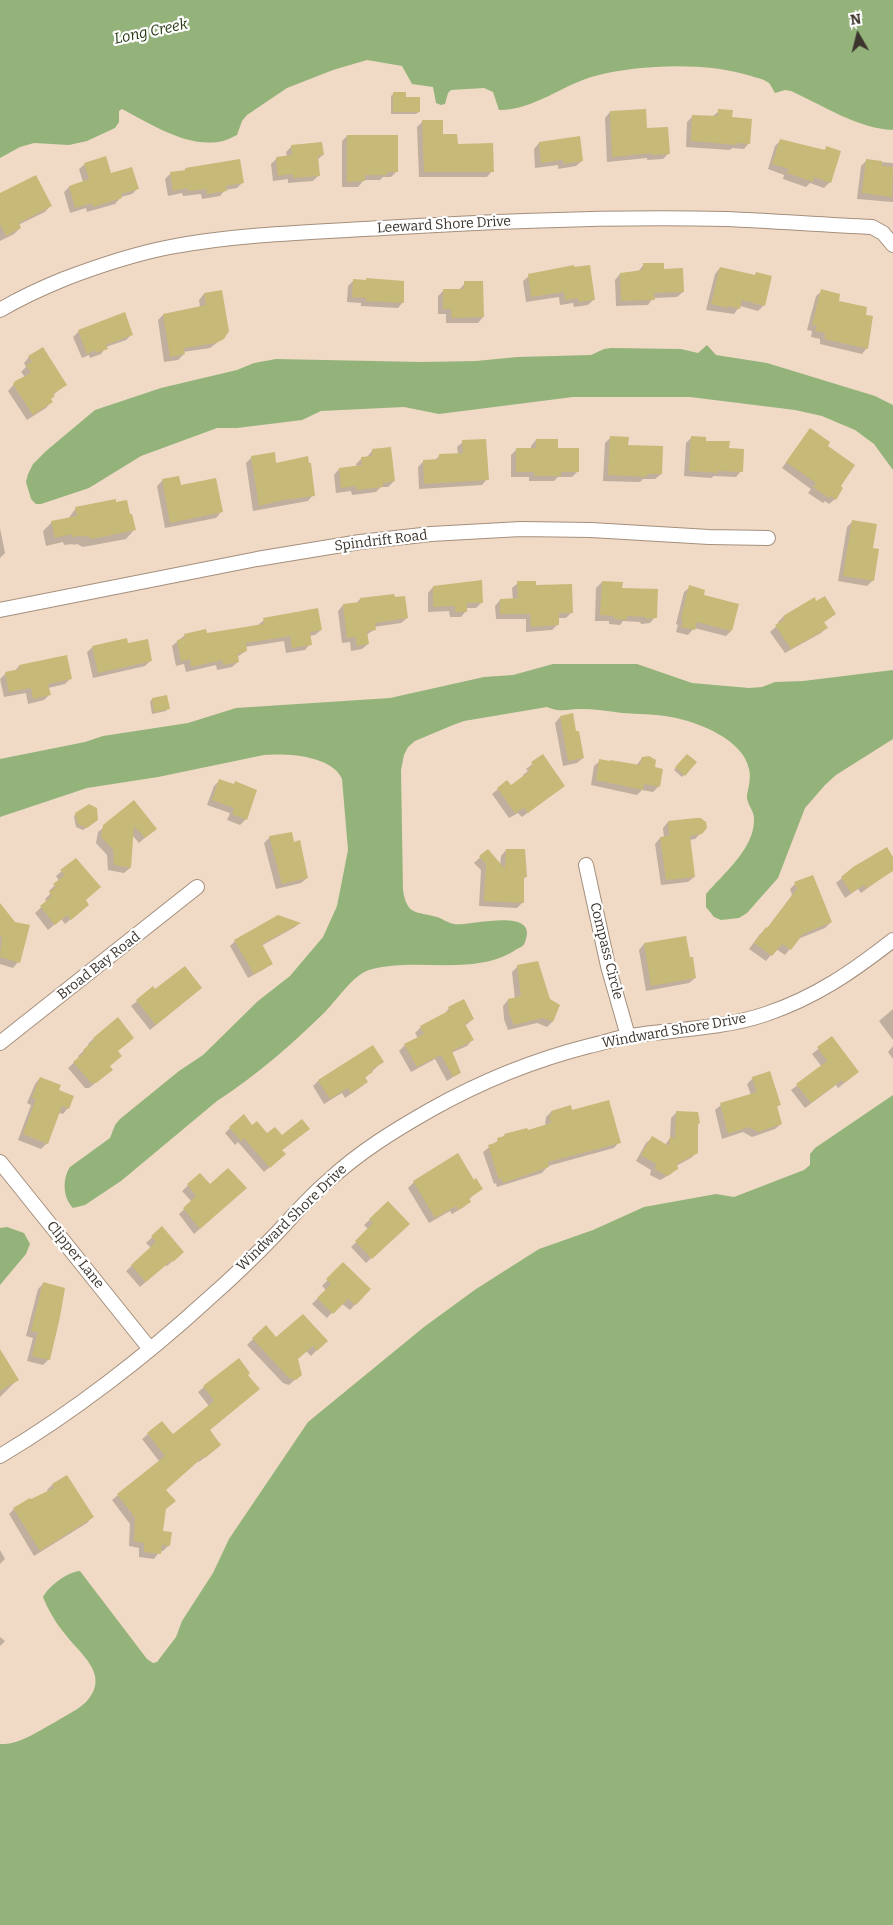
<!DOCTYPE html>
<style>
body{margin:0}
#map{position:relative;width:893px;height:1925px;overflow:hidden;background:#f0dac6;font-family:Bitter,serif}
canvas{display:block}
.north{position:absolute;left:833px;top:10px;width:50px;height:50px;-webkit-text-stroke:4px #fff;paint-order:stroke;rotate:352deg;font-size:14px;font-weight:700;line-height:20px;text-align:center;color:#3c342c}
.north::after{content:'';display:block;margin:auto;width:18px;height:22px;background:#3c342c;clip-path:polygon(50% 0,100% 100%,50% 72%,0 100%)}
</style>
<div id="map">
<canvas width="893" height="1925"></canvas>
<div class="north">N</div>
</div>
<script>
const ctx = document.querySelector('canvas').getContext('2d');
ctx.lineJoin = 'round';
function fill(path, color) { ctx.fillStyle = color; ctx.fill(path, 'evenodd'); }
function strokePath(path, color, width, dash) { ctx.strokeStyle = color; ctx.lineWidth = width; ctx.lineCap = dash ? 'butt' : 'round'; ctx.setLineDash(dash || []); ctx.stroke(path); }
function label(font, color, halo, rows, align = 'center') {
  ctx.font = font + ' Bitter,serif'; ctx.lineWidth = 4.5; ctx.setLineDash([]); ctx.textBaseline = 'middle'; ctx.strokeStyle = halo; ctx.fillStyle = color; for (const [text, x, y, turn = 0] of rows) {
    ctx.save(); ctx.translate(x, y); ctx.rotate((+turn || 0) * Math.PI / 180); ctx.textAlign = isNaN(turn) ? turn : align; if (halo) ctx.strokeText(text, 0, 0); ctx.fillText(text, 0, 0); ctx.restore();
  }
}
const water = new Path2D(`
 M0 0H893V130C859 129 822 105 791 91L785 90 775 93C773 90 771 85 769 83 764 79 757 78 751 76 708 62 640 64 595 76 562 85 534 110 499 110L493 92 484 88 451 90 448 93 445 104 441 105 436 103 433 87 412 84 402 66 367 60 333 70 287 88 247 115 242 121 237 135C232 137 227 140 223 141 188 149 151 124 122 109L119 111V122L115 128 87 141 69 145 34 143 20 147 0 158Z
 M707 345 716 355 767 363 875 396 893 405V470L874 444 855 430 822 416 795 410 690 397H573L439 414 404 407 321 411 302 420 237 428H217L141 456 89 488 41 504H36L31 499 26 482 28 474 33 464 46 451 95 410 161 388 237 370 254 363 276 359 422 362 476 361 517 357 591 355 604 349 611 348 681 349 698 353Z
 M553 664H637L692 683 749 688 762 687 775 682 803 681 893 670V739L836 775 825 785 805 808 778 878 747 913 739 918 721 920 714 917 706 907V894C724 873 754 849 754 820 755 811 746 804 747 795 749 786 751 777 749 769 743 739 698 722 671 717 655 714 638 714 622 713 608 711 594 709 580 709 565 709 562 713 547 707L464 721 453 725 415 741 408 747 404 755 401 770 403 890C407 916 416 911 437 917 443 919 448 923 454 924 467 927 540 905 525 942 524 946 521 947 517 949 474 978 417 956 369 970 353 975 337 1000 325 1012 292 1044 256 1076 217 1101L121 1181 85 1205 73 1208C63 1198 62 1179 70 1167L110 1138 115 1125 120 1119 179 1071 203 1055 258 1001 290 976 323 937 337 906 348 850 342 779C332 755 286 753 264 755L158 777 87 788 0 817V759L85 742 103 736 188 723 236 708 390 698 484 677 513 675Z
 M893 1095V1925H0V1744C20 1745 40 1730 57 1721 66 1715 78 1710 86 1702 112 1675 79 1653 65 1634 56 1623 48 1610 43 1597 49 1586 67 1572 80 1571L147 1659 153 1663 157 1662 176 1637 182 1621 213 1573 229 1539 308 1422 424 1327 476 1289 539 1249 593 1230 644 1207 716 1194 734 1197 804 1170 810 1165V1154L815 1148Z
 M7 1227 24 1233 30 1244 26 1254 0 1285V1228Z`);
const shadow = new Path2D(`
 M394 93 405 99 419 112 416 114H391V96Z
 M719 111 731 118 749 143 744 149 732 148 730 150 686 147 687 122 693 116H713Z
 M610 112 646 129 668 154 663 159 647 160V158L607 162 605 118Z
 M423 121 442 135 492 171 487 177H419L417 127Z
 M347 136 397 171 391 177H383L380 180H364L358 187H342V141Z
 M781 140 823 151 827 148 830 182 824 188 810 183 806 187 783 179 784 175 768 169 775 146Z
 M539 143 582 161 576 166 558 169V165L535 168 534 149Z
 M292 146 323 155 317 160 318 176 313 181 288 183V179L273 181 271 164 277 158 287 157 286 152Z
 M866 161 893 163V202L857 199 861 166Z
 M85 164 110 174 137 189 132 194 121 197 115 204 87 212 86 208 70 213 64 192 69 187 83 182 79 169Z
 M186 169 242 183 237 188 225 190 220 196 202 199 201 194 183 196 182 193 168 196 165 179 171 173 184 171Z
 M0 195 50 206 45 212 18 225 20 228 14 234 0 241Z
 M644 264 663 271 683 292 677 297 653 298 648 305 616 306 615 280 620 274 638 272Z
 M720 268 754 276 756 273 764 305 758 311 740 306 734 314 706 310 715 274Z
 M529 276 594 299 588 305 574 307 573 303 560 305 559 297 526 302 523 281Z
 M354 280 403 302 398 308 361 306V303L347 302 348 286Z
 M465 283 483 317 478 323H446V314H438V296L444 290H459Z
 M822 291 837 302 867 348 862 354 820 344V339L811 337 812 331 807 330 816 296Z
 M221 292 223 338 210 348 183 352 184 354 178 360 164 362 158 320 163 315 200 307 199 300 204 294Z
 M79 331 132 334 126 340 106 347 101 354 90 358 89 355 82 358 73 337Z
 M29 357 66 384 53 395 50 400 51 402 46 408 27 420 8 391 16 382 25 377 21 372 26 367 24 363Z
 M810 430 826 447 839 487 835 499 829 504 825 501 823 503 808 493 811 489 782 468Z
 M611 437 627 446 661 474 655 479H643L640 482 603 481 605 443Z
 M692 437 728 449 741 471 736 477 714 476 711 478 684 476 686 443Z
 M536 440 557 449 578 471 572 477H558L554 481H529V477H511V455L517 449H531V446Z
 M463 442 487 479 482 485 419 489 418 467 423 462 434 461 439 456 458 454 457 447Z
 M372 451 394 481 388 487H381L376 492 352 495 351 491 336 493 334 475 339 469 357 467 356 464 362 458 367 457Z
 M251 458 275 464 313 495 308 501 253 511 246 463Z
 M178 478 180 487 221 512 216 518 165 528 157 486 162 481Z
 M76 508 134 530 126 539 83 547 77 544 73 545V544L64 545 63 542 46 546 43 531 52 522 68 519Z
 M853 521 872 549 873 580 867 586 838 581 847 527Z
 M0 528 5 553 0 558Z
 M602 582 621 589 655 617 650 623 641 624 640 622 623 621 620 625 609 624V621H595L596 588Z
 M518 583 535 587 571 613 566 618H558V624L552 630 526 632V619H496L495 606 500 600H513L512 588Z
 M433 587 482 602 476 608H466V611L461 617H450L449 611 428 612V593Z
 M690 587 703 595 731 631 726 636 694 628 688 635 676 632 678 625 676 624 684 592Z
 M360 599 407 618 401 623 374 627V630L366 635 368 644 362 649 351 651 350 642 342 643 338 611 343 605 356 604Z
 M814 599 816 602 835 614 823 623 826 628 821 633 785 653 770 632 779 624 778 622 783 617Z
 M264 620 321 630 315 635 309 636 310 644 305 650 286 653 284 641 245 647 246 651 237 657 238 662 232 667 217 670 216 665 186 672 184 664 176 666 172 646 185 635H206L258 625Z
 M127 645 151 660 145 666 93 678 87 652 93 647Z
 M19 666 70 679 65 684 48 688 49 695 44 700 28 704 26 693 4 697 0 679 6 673 14 672Z
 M152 699 168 708 166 711 152 714 150 702Z
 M560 717 575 732 583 758 577 763 563 766 555 723Z
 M543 756 557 791 522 817 518 813 509 818 492 794 498 789 511 787 524 777 523 775 528 771 526 769Z
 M687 756 695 762 682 777 674 770Z
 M642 758 653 768 659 786 653 792 642 790 637 795 591 785 594 766 600 761 636 766Z
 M220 780 232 785 235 783 246 819 240 825 227 820 230 813 207 805 214 786Z
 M134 802 149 834 139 843 132 835 130 868 124 873 108 870 107 855 96 843 98 832Z
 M76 814 94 822 83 830 76 827 74 816Z
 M668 822 701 833 695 839 690 840 694 877 688 882 661 885 655 844 660 838H664L663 828Z
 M270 837 307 878 301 883 276 889 264 843Z
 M488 850 500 865 501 856 506 850 526 877 523 879V902L517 908 479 906 481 870 474 863Z
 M76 859 85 900 82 910 65 924 61 919 48 930 35 913 47 902 45 899 51 893 49 891 59 881 56 876Z
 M893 859 891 871 861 893 858 889 845 898 836 883 854 868Z
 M795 884 831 922 825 928 798 939 785 955 776 949 766 961 749 949 760 934 766 930 792 895 790 889Z
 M0 905 18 962 13 968 0 964Z
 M299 923 295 927 261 946 271 963 266 968 248 978 230 946 235 941Z
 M644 944 695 978 689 983 646 991 639 950Z
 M518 966 549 1000 559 1006 552 1022 547 1027 537 1023 508 1030 504 1019 503 1006 508 1000 515 999 512 972Z
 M153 988 155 991 195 993 150 1030 131 1006Z
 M449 1008 473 1019 465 1026 472 1040 467 1046 451 1053 459 1073 447 1081 435 1059 411 1072 399 1051 405 1045 418 1038 415 1033 421 1027 444 1015Z
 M893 1009V1040L879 1021Z
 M832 1038 852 1077 838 1088 836 1085 805 1108 791 1090 822 1067 812 1054Z
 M93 1039 117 1052 105 1075 89 1088H85L68 1068 79 1058 78 1056 89 1046 88 1044Z
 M893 1046V1059L888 1052Z
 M382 1062 365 1078 367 1082 361 1087 345 1098 342 1093 324 1104 313 1086 318 1081Z
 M40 1078 58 1091 68 1108 63 1114 59 1113 47 1143 41 1149 18 1140 31 1105 27 1103 35 1084Z
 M753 1078 779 1105 776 1108 781 1124 775 1129 752 1137 743 1132 722 1139 715 1110 721 1105 751 1095 747 1084Z
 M572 1111 619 1142 614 1148 548 1166 542 1173 497 1187 496 1183 494 1184 483 1152 505 1135 527 1132 545 1126 546 1117 551 1112Z
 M676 1113 697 1152 691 1158 676 1166 671 1174 660 1180 650 1175 651 1170 636 1161 646 1143 652 1138 665 1145 670 1138 671 1118Z
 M252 1126 267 1135 282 1137 303 1134 281 1151 279 1159 264 1172 238 1142 235 1145 225 1133 230 1128Z
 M457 1155 473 1182 481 1189 468 1200 469 1202 464 1207 452 1214 450 1211 429 1223 408 1188 414 1182Z
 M200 1175 210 1186 239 1194 194 1234 179 1214 192 1202 182 1191Z
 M388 1203 403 1229 366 1263 351 1247 369 1230 364 1225Z
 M162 1228 177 1257 167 1266 165 1265 140 1287 126 1271 151 1248 146 1243Z
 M343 1264 369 1290 350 1310 341 1303 327 1318 312 1304 326 1290 322 1286Z
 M43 1284 49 1359 43 1365 27 1361 33 1338 26 1336 38 1289Z
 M265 1327 276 1339 326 1341 311 1356 306 1351 297 1359 301 1374 289 1385 283 1383 247 1345Z
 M0 1359 17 1380 0 1397Z
 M238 1360 208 1431 214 1450 199 1462 198 1461 165 1490V1510L162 1532 169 1545 163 1551H160L154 1559 139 1557V1548L129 1546 130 1524 112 1500 159 1461 142 1439 162 1422 173 1436 209 1406 198 1392Z
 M66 1476 92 1517 87 1523 34 1556 9 1514 14 1509 48 1492 47 1490 52 1485Z
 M0 1550 5 1559 0 1564Z
 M0 1637 5 1641 0 1646Z`);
const building = new Path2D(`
 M393 92H406V97H420V112H393Z
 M646 109 647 128 668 127 670 154 652 155V153L612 157 610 111Z
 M718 109 733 110 732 117 752 119 750 144 737 143V145L691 141 692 115 718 116Z
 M422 120H443V134H457L458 144 493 143 494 172H424Z
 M347 135H398V172H387V175H365V181L347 182Z
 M580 136 583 161 564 164 563 160 541 163 539 142Z
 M780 139 825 150 826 146 841 151 831 183 814 177 813 182 787 173 789 169 772 164Z
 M322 142 324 155 318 156 320 176 293 178V174L278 176 276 157 292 155 291 145Z
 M106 156 111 173 132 167 139 189 121 194 122 198 93 207 92 203 75 208 69 186 89 179 84 163Z
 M240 159 244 183 226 186 227 191 207 194 206 189 188 191V188L173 191 170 172 186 170 185 168Z
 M866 159 882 161V166L893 167 892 197 862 193Z
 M36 175 52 206 19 223 21 228 6 236 0 224V193Z
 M643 263H664V269L683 268 684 292 654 293 655 300 621 301 620 273 643 270Z
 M574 265V267L590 265 595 300 579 302 578 298 565 300 564 292 531 297 528 274Z
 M720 267 755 275 756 272 772 276 765 306 742 300 740 309 728 306 727 308 711 304Z
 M366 278 404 281V303L366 301V298L352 297 353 279 366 280Z
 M464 281H483L484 317 452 318 451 309H443V289H464Z
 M821 289 840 294 839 301 867 307 866 315 873 316 868 349 825 339V333L815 331 817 325H812Z
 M222 290 229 331 224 339 216 343 184 348 185 354 170 357 163 314 206 305 204 293Z
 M125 312 133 335 106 345 108 349 96 353 95 350 87 354 78 330Z
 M43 347 67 385 53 394 55 396 51 399 53 402 33 415 13 384 15 381 31 373 26 365 32 362 28 356Z
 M810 428 830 442 828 446 855 465 841 486 843 488 836 500 831 496 829 498 813 487 816 483 786 462Z
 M610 436 629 437 628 445 663 446 662 474H647V477L608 475Z
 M691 436 706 437V441H730L729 448 744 449 743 472 718 471V473L689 471Z
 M486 439 489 480 424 484 423 460 439 459V454L463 453 462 440Z
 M536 439H558V448H579V472H561V476H534V472H516V448H536Z
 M391 447 395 481 383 483V487L357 490 356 486 341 488 339 468 362 465 361 457 372 456V449Z
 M275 452 276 463 308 456 309 463H311L315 496 283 500 259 506 251 456Z
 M179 476 181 485 216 478 223 512 170 523 162 479Z
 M116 499V502L127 500 130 514H132L136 530 92 539 87 536 82 537 81 536 72 537V534L55 538 51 521 77 516 75 507Z
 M852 520 877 524 873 548 879 549 874 581 843 576Z
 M482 580 483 603H467V612H455V606L433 607V586Z
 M517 581H536V585L572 584 573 613H559V625L531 627 530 614H500V599L518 598Z
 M602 581 623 582 622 588 658 589 657 618 646 619 645 617 627 616V620L614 619V616L600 615Z
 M689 585 705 590 704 595 739 604 732 631 697 622 695 630 681 627 683 620 681 619Z
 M394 594 395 597 405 596 408 618 375 623 376 630 367 631 369 644 357 646 356 637 347 638 343 604 360 602V598Z
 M825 596 836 614 824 622 828 628 791 649 775 625 785 619 783 616 815 597 816 601Z
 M318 608 322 630 310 632 312 645 292 648 290 636 246 643 247 651 238 654 239 662 223 665 222 660 191 667 190 659 181 661 177 640 185 638 184 634 206 629 207 633 264 624 263 618Z
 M127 638 128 643 148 639 152 661 98 673 92 646Z
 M67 655 72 679 48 684 51 695 33 699 31 688 9 692 5 672 20 669 19 665Z
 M167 695 170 709 154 712 152 698Z
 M573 713 576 731H579L584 758 568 761 560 716Z
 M543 754 565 786 528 813 524 808 515 813 497 788 507 780 511 785 530 771 528 769 533 765 531 762Z
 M687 754 697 762 685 776 675 767Z
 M649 756 656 760 655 767 663 769 660 787 644 784 643 790 596 780 599 759 610 761V760L640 765 642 757Z
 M219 779 234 784 235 781 257 790 247 820 232 814 234 808 212 800Z
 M134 800 157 829 145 838 134 826 131 868 114 865 113 849 101 837 103 825Z
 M89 804 97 808 98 820 87 828 78 824 75 813Z
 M696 818H701L706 822 707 828 702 834 690 836 695 877 666 880 660 837 669 836 668 821Z
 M292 832 294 842 300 840 308 878 282 884 269 836Z
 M887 847 893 857V871L867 888 864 885 851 893 841 877 853 867Z
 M488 849 505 869 506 849H525L527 877H524V903L484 901 486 864 479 856Z
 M76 858 101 887 86 900 89 905 71 920 67 915 55 925 40 906 52 896 49 892 56 887 53 884 65 875 60 870Z
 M813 875 832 922 803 934 791 950 782 944 772 956 754 943 766 927 767 928 771 923 797 889 794 882Z
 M0 903 15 922 30 925 20 963 0 957 2 937 0 935Z
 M278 915 301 923 262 944 273 964 254 974 234 940Z
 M686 936 690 957H693L696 978 651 986 644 943Z
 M538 961 550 999 560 1005 553 1022 543 1018 514 1025 509 1013 508 999 521 996 517 965Z
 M185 966 202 988 156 1025 136 1000 153 986 155 989Z
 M464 999 474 1019 465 1024 474 1040 452 1051 461 1073 453 1077 441 1055 417 1067 404 1044 424 1034 420 1026 450 1010 448 1007Z
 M118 1017 134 1038 118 1051 122 1056 110 1066 113 1070 96 1083H91L73 1062 85 1052 83 1050 94 1040 93 1038Z
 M832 1036 859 1072 844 1083 842 1080 811 1103 796 1084 827 1061 817 1047Z
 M373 1045 384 1062 371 1070 373 1072 365 1077 368 1082 351 1093 348 1088 330 1099 318 1080Z
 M770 1071 781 1105 777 1106 782 1124 758 1132 749 1127 728 1134 720 1103 757 1092 752 1077Z
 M40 1077 61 1085 59 1090 74 1096 69 1109 62 1106 48 1144 23 1134 36 1099 32 1098Z
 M609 1100 621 1143 548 1162 549 1167 503 1183 501 1178 499 1180 488 1145 498 1142 497 1138 505 1136 504 1134 527 1128 528 1130 551 1123 549 1116 552 1115 551 1111 571 1105 572 1110Z
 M676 1111 698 1112 700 1123 698 1124V1153L677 1164 678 1169 667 1176 655 1169 656 1164 641 1155 652 1136 669 1146 670 1136 675 1139Z
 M244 1114 252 1125 257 1121 267 1133 275 1127 282 1135 302 1119 310 1129 282 1150 286 1154 270 1168 244 1138 241 1141 229 1127Z
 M458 1153 474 1180 476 1178 483 1189 469 1198 471 1202 458 1210 456 1206 435 1218 413 1181Z
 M228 1168 247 1188 200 1229 183 1208 196 1196 187 1184 200 1173 210 1184Z
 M388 1201 410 1224 372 1259 355 1241 373 1223 369 1219Z
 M162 1226 184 1252 173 1262 172 1260 146 1282 131 1265 156 1242 151 1236Z
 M343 1262 371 1289 356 1305 348 1299 333 1314 317 1298 331 1284 326 1279Z
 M43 1282 65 1288 60 1317 50 1360 32 1356 38 1332 31 1331Z
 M303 1314 328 1341 317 1351 313 1346 298 1359 302 1375 296 1380 289 1378 252 1338 266 1325 276 1337Z
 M0 1349 19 1380 0 1391Z
 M239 1358 250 1373 248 1375 260 1389 210 1430 221 1445 205 1458 204 1456 166 1490 176 1501 166 1509 163 1531 172 1532 170 1546 162 1545 161 1554 144 1552V1543L134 1541 135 1518 117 1494 165 1456 147 1433 162 1421 173 1434 214 1401 203 1386Z
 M67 1475 94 1517 40 1551 13 1508 30 1498 31 1499 54 1488 52 1484Z`);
const street = new Path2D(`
 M0 310C20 298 42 288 64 279 98 266 134 254 170 247 239 234 314 232 383 228 497 221 611 216 726 219 775 221 824 225 872 227L883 233 893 245
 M0 610 257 559 360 542 431 534 521 529 591 530 709 537 768 538
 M586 865 608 966 628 1036
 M0 1043 197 887
 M0 1162 150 1349
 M0 1456C72 1413 146 1356 207 1300 231 1279 254 1257 276 1234 293 1216 309 1197 328 1181 359 1152 395 1130 432 1109 482 1081 534 1060 589 1046 603 1043 616 1038 630 1036 675 1029 722 1029 766 1014 816 997 852 972 893 940`);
const streetNames = [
 ["Leeward Shore Drive",444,225,-3],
 ["Spindrift Road",381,541,-7],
 ["Compass Circle",606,951,76],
 ["Broad Bay Road",99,966,-38],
 ["Windward Shore Drive",674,1031,-10],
 ["Windward Shore Drive",292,1218,-44],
 ["Clipper Lane",75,1255,51]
];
const waterNames = [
 ["Long Creek",151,32,-12]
];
fill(water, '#94b37a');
fill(shadow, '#0003');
fill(building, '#c7b978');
strokePath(street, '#a48f7d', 16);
strokePath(street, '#fff', 14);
label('14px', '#3c342c', '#fff', streetNames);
label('italic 15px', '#253a10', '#fff', waterNames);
</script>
